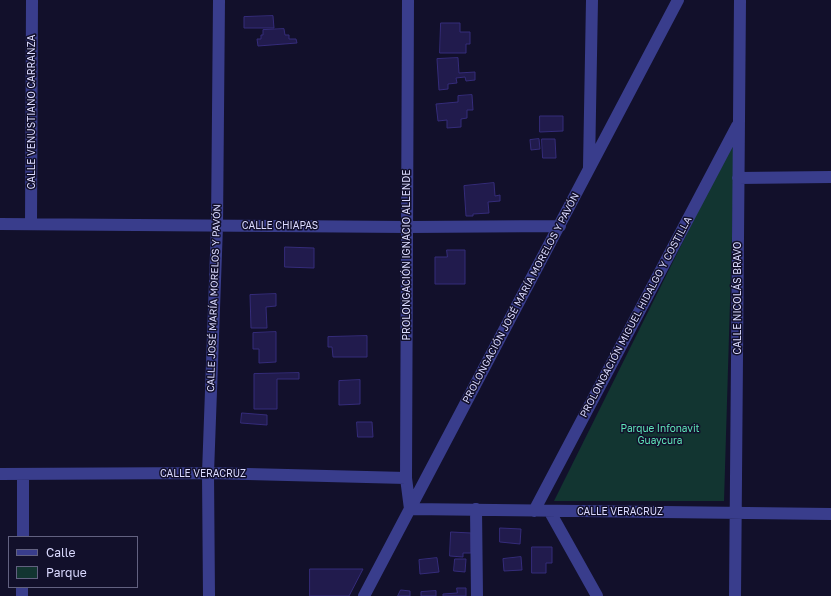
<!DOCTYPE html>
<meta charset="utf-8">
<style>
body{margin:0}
#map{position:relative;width:831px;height:596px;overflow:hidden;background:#12102b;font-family:"Golos Text",sans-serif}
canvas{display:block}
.legend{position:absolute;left:8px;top:536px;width:130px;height:52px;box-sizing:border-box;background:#12102b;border:1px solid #626180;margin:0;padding:5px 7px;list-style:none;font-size:12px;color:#dbdaff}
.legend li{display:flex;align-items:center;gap:8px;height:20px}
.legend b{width:20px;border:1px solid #626180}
</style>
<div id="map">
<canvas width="831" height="596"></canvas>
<ul class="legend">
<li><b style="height:5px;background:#393d8c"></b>Calle</li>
<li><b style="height:11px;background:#123531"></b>Parque</li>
</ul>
</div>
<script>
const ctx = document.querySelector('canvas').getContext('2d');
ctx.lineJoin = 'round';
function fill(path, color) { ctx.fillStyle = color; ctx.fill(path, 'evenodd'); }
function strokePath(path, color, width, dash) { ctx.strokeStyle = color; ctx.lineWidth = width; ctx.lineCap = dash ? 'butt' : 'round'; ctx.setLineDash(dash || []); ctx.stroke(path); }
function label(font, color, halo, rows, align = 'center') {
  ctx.font = font + ' "Golos Text",sans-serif'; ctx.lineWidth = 3; ctx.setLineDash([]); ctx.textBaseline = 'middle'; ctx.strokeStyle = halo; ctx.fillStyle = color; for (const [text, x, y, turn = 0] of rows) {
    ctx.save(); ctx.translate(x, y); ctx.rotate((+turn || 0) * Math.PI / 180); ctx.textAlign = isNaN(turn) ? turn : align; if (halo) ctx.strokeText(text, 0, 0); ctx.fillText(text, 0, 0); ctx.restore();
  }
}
const green = new Path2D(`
 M735 137 724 501H554Z`);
const building = new Path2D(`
 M273 16 274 28H244V17Z
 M441 23H460V32H470V44H466V53H440Z
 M284 29 285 35H289V39H296L297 43 258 46 257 39H261V35H263V30Z
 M458 58 459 73 475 72V80L466 81 465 77 456 78 457 83 448 84V89L439 90 437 59Z
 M472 95 473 110H467V118L461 119V127L447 128V120L438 121 436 104 458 102V96Z
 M540 116H563V131L540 132Z
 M539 139 540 149 531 150 530 140Z
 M542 139H555L556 158H543Z
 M494 183 495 196 500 195V201L488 202 489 213 473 214V216H466L464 186Z
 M285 247 314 248V268L285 267Z
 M447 250H465V284H435V257H447Z
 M276 294V306L266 307 267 328H251L250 295Z
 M276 332V362L259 363V349H253V333Z
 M367 336V357H333L332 347H328V337Z
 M299 373V379H277V409H254V374Z
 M360 380V404L339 405V381Z
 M242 413 267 415V425L241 423Z
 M357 422H372L373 437H358Z
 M500 528 521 529 520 544 500 542Z
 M451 532 471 533V553H463V557L450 556Z
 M532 547H552V563H546V573H532Z
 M521 557 522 570 504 571 503 559Z
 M437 558 439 572 420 574 419 560Z
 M455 559H466L465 572 454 571Z
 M310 569H363L349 596H310Z
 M457 588H466V596H443V594L457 593Z
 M401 590 410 591V596H398Z
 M436 591V596H421V592Z`);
const street = new Path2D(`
 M408 0 406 478 410 509 831 514
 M589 167 592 0
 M738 178 831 177
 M0 224 408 227 560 226
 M31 224 32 0
 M0 474 208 473 406 478
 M476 509 477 596
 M534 511 737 126
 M550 512 597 596
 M23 537V474
 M22 596V587
 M209 596 208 473 217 226 219 0
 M364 596 678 0
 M735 596 740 0`);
const streetNames = [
 ["CALLE VENUSTIANO CARRANZA",32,112,-90],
 ["CALLE CHIAPAS",280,226],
 ["PROLONGACIÓN IGNACIO ALLENDE",407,255,-90],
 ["CALLE JOSÉ MARÍA MORELOS Y PAVÓN",214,298,-88],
 ["PROLONGACIÓN JOSÉ MARÍA MORELOS Y PAVÓN",521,298,-62],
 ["CALLE NICOLÁS BRAVO",738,298,-90],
 ["PROLONGACIÓN MIGUEL HIDALGO Y COSTILLA",636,317,-62],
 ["CALLE VERACRUZ",203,474],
 ["CALLE VERACRUZ",620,512]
];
const parkNames = [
 ["Parque Infonavit",660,429],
 ["Guaycura",660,441]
];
fill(green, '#123531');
fill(building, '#211b4d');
strokePath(building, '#352c7a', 1);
strokePath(street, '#393d8c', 12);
label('10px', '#dbdaff', '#12102b', streetNames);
label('10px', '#5fe6b9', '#12102b', parkNames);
</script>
